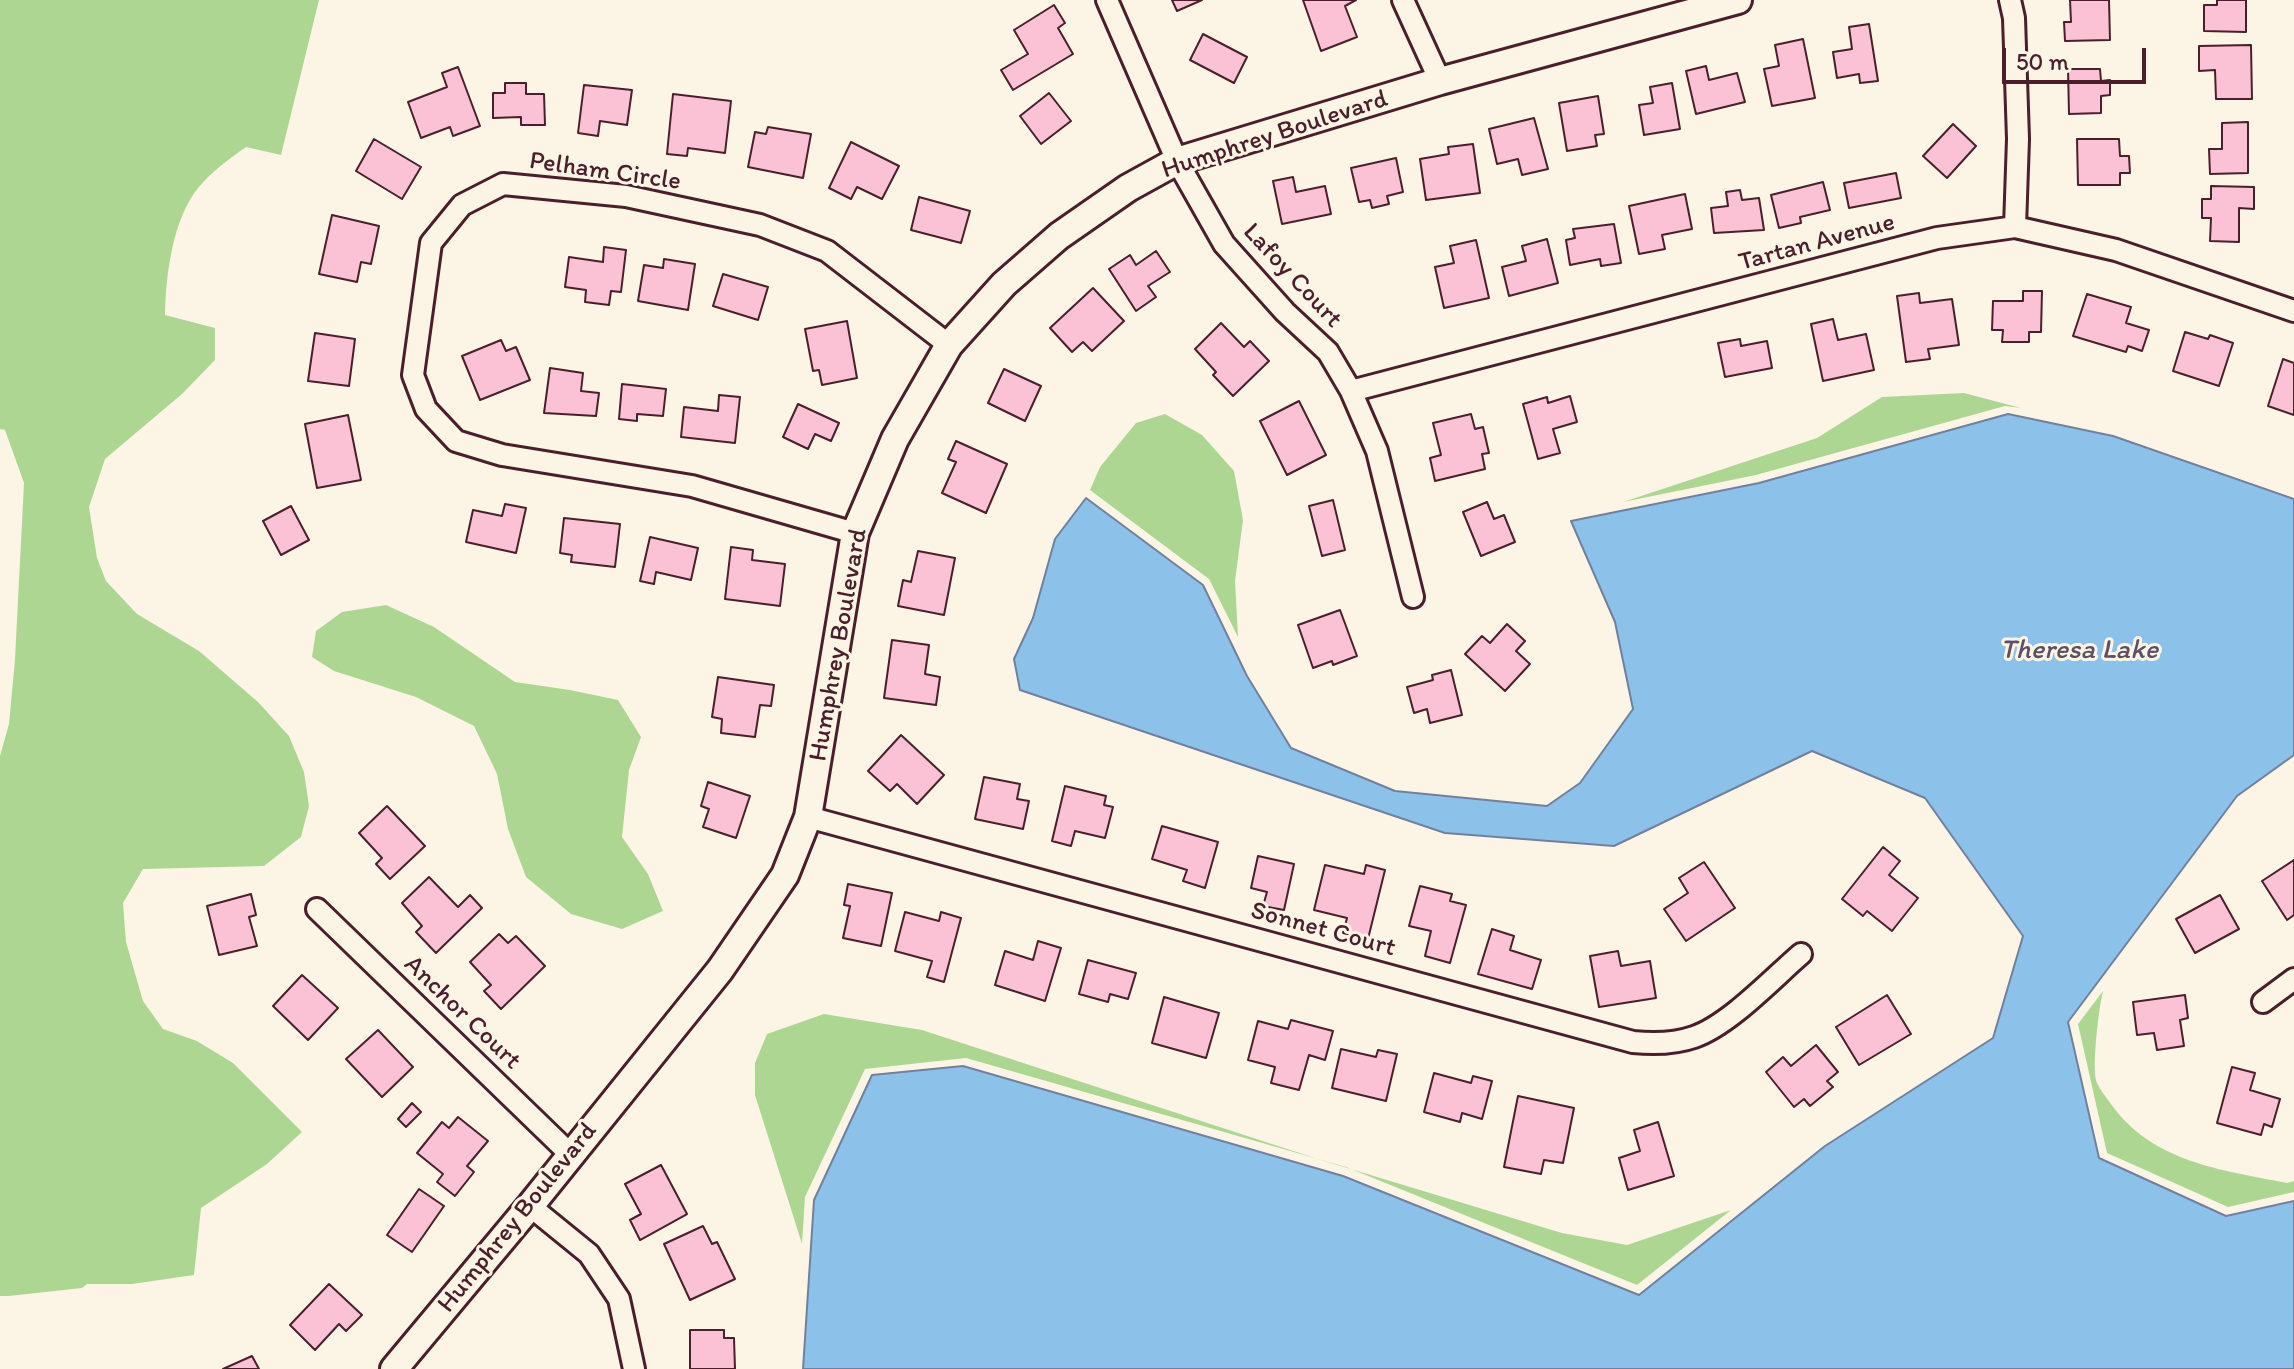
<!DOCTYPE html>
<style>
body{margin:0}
#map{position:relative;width:2294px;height:1369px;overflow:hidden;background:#fcf5e5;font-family:Itim,sans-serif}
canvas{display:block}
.scale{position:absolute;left:2002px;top:48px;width:144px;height:36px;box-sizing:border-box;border:4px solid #4a1f2b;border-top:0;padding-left:10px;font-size:24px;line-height:28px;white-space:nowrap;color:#4a1f2b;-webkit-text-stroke:6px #fcf5e5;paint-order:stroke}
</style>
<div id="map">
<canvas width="2294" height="1369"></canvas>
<div class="scale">50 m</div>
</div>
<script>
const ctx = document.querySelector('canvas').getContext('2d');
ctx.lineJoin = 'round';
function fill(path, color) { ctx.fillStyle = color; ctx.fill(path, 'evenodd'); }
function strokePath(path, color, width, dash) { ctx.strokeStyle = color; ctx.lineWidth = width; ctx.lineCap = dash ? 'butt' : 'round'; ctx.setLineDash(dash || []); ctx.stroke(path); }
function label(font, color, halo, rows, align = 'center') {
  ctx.font = font + ' Itim,sans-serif'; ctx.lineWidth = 6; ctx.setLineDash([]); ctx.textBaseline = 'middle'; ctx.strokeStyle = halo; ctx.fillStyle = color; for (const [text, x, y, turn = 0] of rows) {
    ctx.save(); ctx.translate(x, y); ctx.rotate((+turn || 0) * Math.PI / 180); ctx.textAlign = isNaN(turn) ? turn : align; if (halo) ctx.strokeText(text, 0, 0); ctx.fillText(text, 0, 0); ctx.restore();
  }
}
const green = new Path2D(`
 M0 0H319L281 155 246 147C229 159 211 172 198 188 172 221 166 275 165 315L215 328V360L182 394 105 459 89 507 97 558 106 581 137 614 199 651 258 702 289 736 304 772 309 806 301 837 264 866 143 869 123 903 126 942 143 1001 163 1029 197 1041 233 1063 302 1132 267 1164 201 1208 194 1275 132 1284H87L82 1288 9 1296H0V756L9 724 15 659 24 483 5 430 0 429Z
 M1964 393 2021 408 2005 406 1756 475 1623 502 1817 438 1882 397Z
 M1165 414 1202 435 1234 471 1243 520 1235 581 1238 637 1209 579 1090 490 1100 467 1136 423Z
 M386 605 434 627 515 682 570 690 618 700 641 737 629 770 622 837 648 874 663 911 622 929 571 914 526 877 508 829 497 774 474 726 416 697 334 671 312 657 316 631 342 612Z
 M2103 991C2099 1006 2091 1071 2097 1083 2100 1090 2106 1097 2111 1104 2152 1162 2221 1170 2287 1183L2294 1181V1192L2228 1207 2107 1153 2078 1024Z
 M824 1014 922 1030 1321 1160 1562 1233 1627 1245 1731 1210 1637 1285 1346 1167 966 1058 865 1069 805 1197 802 1244 755 1095V1063L767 1034Z`);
const water = new Path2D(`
 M2008 414 2113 436 2294 499V755L2237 796 2068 1022 2099 1158 2226 1216 2294 1201V1369H803L814 1200 872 1075 963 1066 1343 1176 1639 1295 1825 1146 1993 1038 2023 936 1925 798 1812 751 1614 846 1445 833 1020 690 1014 659 1033 618 1055 539 1086 498 1203 585 1247 676 1291 748 1395 791 1547 806 1580 783 1633 709 1615 622 1571 521 1759 483Z`);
const building = new Path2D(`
 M1172 0H1202L1177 11Z
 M1303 0H1356L1345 6 1357 37 1321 51Z
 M2070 0H2109L2110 40 2065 41 2064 22H2071Z
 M2217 0H2246V32L2204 31V5H2217Z
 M1054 5 1065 23 1058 28 1073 54 1013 90 1001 70 1028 54 1014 30Z
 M1869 24 1878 81 1860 83 1859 74 1837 78 1833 52 1852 49 1849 27Z
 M1203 34 1247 57 1234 83 1190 60Z
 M1803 39 1815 98 1772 106 1764 69 1779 66 1775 45Z
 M2251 45 2252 99H2216L2215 70 2199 71V46Z
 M1706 66 1709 80 1737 73 1745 102 1696 114 1686 71Z
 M458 67 480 126 453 136 450 127 421 138 408 102 447 87 442 73Z
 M2068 69H2100L2101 81 2110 80V95L2101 96V113L2069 114Z
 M505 83H526V94H544L545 125H521V117L493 118V93H505Z
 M1672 83 1680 129 1644 135 1639 105 1653 103 1650 87Z
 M584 85 632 90 627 125 600 121 598 136 578 133Z
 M1049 93 1071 121 1041 144 1020 116Z
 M673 94 731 101 725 153 688 148 687 156 667 154Z
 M1598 96 1604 134 1595 135 1597 146 1567 151 1559 103Z
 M1534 118 1548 169 1522 175 1518 159 1497 164 1489 129Z
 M2248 122V173L2210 174 2209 149H2222V123Z
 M1953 124 1976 146 1947 178 1923 156Z
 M768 127 811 134 803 178 748 167 755 132 766 134Z
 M374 139 421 167 402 199 356 171Z
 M2077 139H2119L2120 156H2129L2130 173H2120V185H2078Z
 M851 142 899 166 882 199 857 187 851 199 829 188Z
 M1473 144 1480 193 1426 200 1420 159 1449 154 1448 147Z
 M1396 158 1403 192 1387 196 1389 204 1372 208 1370 200 1359 202 1351 168Z
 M1896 173 1901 198 1849 208 1844 183Z
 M1293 177 1296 192 1325 186 1331 214 1282 224 1273 181Z
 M1823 182 1830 210 1800 217 1801 223 1779 228 1771 195Z
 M2211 186 2254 187V209L2239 208V242L2210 241 2211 218H2202V199H2211Z
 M1740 190 1742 200 1759 198 1764 230 1714 233 1711 208 1728 206 1726 192Z
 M1685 194 1692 229 1662 235 1665 249 1639 254 1629 206Z
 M919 197 970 211 961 243 911 230Z
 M332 215 379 226 371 264 361 262 357 282 319 274Z
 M1614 224 1621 263 1601 266 1600 259 1570 265 1566 240 1575 238 1573 229Z
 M1547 239 1558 283 1509 296 1502 267 1526 261 1522 246Z
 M1476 240 1489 298 1444 308 1435 267 1454 263 1450 246Z
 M604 247 626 250 621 292 611 291 609 305 585 302 586 290 565 287 569 257 603 262Z
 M1156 251 1170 272 1148 286 1156 297 1136 311 1109 269 1130 255 1136 265Z
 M664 259 695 264 688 310 638 301 644 265 663 268Z
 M723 274 768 287 758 320 713 306Z
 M1093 288 1124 321 1092 351 1083 342 1072 352 1050 328Z
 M2023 291H2042L2041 332H2029V342H2002L2003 330H1992L1993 301H2023Z
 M1919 293 1920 303 1952 299 1959 345 1928 349 1930 359 1906 362 1897 296Z
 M2087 294 2131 307 2126 323 2149 330 2142 351 2128 346 2126 352 2073 336Z
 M1833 319 1838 340 1866 334 1874 370 1823 381 1811 324Z
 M847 321 857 378 822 385 819 370 813 371 805 329Z
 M1221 323 1244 347 1250 341 1269 361 1233 396 1213 375 1216 372 1195 349Z
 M2185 332 2208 339 2210 335 2233 343 2219 386 2173 371Z
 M315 333 355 339 349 386 308 381Z
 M1740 339 1741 346 1767 341 1772 368 1725 377 1718 343Z
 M501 340 506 351 516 347 530 380 480 400 462 356Z
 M2283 359 2294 363V415L2268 406Z
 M550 368 583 373 581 391 599 393 596 416 544 413Z
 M1004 369 1041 386 1025 421 988 403Z
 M622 384 666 389 663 416 637 414V421L619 419Z
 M719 395 740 397 735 443 681 437 684 407 718 411Z
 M1570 396 1577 422 1553 429 1560 453 1538 459 1523 404 1547 397 1548 403Z
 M1299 401 1326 455 1287 475 1260 421Z
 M798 404 839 423 831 441 815 434 808 449 783 437Z
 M1471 414 1475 429 1483 427 1489 453 1482 454 1485 469 1435 481 1430 458 1441 455 1433 423Z
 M348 415 361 480 317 488 305 424Z
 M956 441 1007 464 986 513 942 493 956 462 948 459Z
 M1333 500 1345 550 1322 556 1309 506Z
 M1487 502 1494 519 1504 515 1515 542 1481 556 1463 512Z
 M505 504 526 508 516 553 466 542 473 510 502 516Z
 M291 506 309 540 281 555 263 521Z
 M564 518 620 524 615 567 571 562 572 555 560 553Z
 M650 537 698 548 691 580 656 572 654 584 640 581Z
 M731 547 753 550 752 560 785 564 780 606 725 599Z
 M918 551 955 558 944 615 898 606 903 580 911 582Z
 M1340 610 1357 656 1333 665 1332 661 1313 668 1298 625Z
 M1507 624 1525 641 1516 651 1530 664 1505 691 1465 654 1482 636 1490 643Z
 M892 640 929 645 925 674 940 677 936 705 884 698Z
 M1451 670 1462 715 1430 723 1427 709 1414 713 1407 687 1433 680 1432 675Z
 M718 677 774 685 771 706 760 705 755 737 721 733 722 719 712 717Z
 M901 735 944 775 917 804 897 784 890 791 868 771Z
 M984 777 1020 784 1017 799 1029 801 1023 829 975 819Z
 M708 782 750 796 736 838 703 827 709 809 701 806Z
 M1065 786 1106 796 1104 805 1113 807 1105 838 1075 831 1071 846 1052 841Z
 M387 806 425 846 390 879 376 864 382 858 359 833Z
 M1162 826 1218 842 1205 888 1183 881 1187 870 1152 859Z
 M1883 847 1900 861 1889 875 1918 898 1892 931 1867 911 1863 916 1842 899Z
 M1258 856 1294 864 1284 910 1263 906 1267 892 1251 888Z
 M2294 860V915L2287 920 2262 881Z
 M1704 862 1735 908 1686 941 1664 909 1688 893 1679 878Z
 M1325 865 1364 874 1366 865 1385 870 1368 939 1343 933 1347 918 1314 910Z
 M429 877 458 907 470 895 482 908 436 953 416 932 422 926 402 903Z
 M848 884 892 893 881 946 843 938 850 906 844 905Z
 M1420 886 1452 894 1450 901 1466 905 1450 963 1425 956 1431 931 1409 926Z
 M251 894 256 915 249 917 257 946 219 955 207 906Z
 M2220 895 2239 929 2195 953 2176 919Z
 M905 912 939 921 941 912 961 918 944 982 927 977 932 961 895 951Z
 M1492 929 1514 936 1510 950 1541 960 1532 989 1478 974Z
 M499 934 508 943 516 936 545 966 501 1009 484 991 491 985 470 962Z
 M1038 941 1061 948 1045 1001 995 985 1005 951 1033 960Z
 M1618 951 1621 966 1650 961 1656 998 1599 1007 1590 956Z
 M1088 960 1136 973 1128 999 1110 994 1108 1002 1079 994Z
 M302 975 338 1008 308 1040 273 1006Z
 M1887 995 1911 1034 1859 1065 1836 1027Z
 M2185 995 2188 1018 2180 1020 2184 1046 2157 1050 2154 1033 2137 1035 2133 1002Z
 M1164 997 1219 1013 1206 1058 1152 1043Z
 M1291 1020 1333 1031 1325 1060 1309 1055 1299 1090 1271 1083 1275 1067 1248 1060 1258 1021 1288 1029Z
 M378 1030 413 1067 382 1097 346 1059Z
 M1816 1045 1838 1072 1827 1081 1833 1087 1810 1106 1804 1099 1794 1107 1766 1072 1783 1057 1791 1066Z
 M1341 1049 1376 1057 1378 1050 1397 1054 1386 1101 1332 1088Z
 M2232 1067 2255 1073 2250 1090 2280 1099 2272 1127 2264 1124 2261 1135 2217 1123Z
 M1434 1073 1471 1083 1473 1076 1492 1081 1482 1119 1462 1113 1460 1122 1424 1112Z
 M1518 1096 1574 1108 1563 1163 1544 1160 1541 1174 1504 1167Z
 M412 1103 421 1112 406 1127 398 1119Z
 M458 1117 488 1141 467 1166 474 1172 455 1196 437 1182 443 1174 417 1153 442 1122 449 1128Z
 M1658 1122 1674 1176 1628 1190 1619 1158 1640 1151 1634 1130Z
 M661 1165 687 1214 640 1240 630 1220 641 1214 625 1184Z
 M419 1189 444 1206 412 1252 387 1235Z
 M703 1226 712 1244 717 1242 735 1279 690 1300 664 1244Z
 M329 1284 362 1315 346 1331 339 1324 315 1350 290 1325Z
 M690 1330H724V1338H734L735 1369H690Z
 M252 1356 259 1369H223Z`);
const minor = new Path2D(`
 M1107 0 1177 161 1224 244 1285 312 1328 352 1351 391 1377 451 1413 597
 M1403 0 1440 81
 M2010 0 2014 18 2018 139 2015 227
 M1351 391 1937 238 2015 227 2116 250 2294 311
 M855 533 692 486 502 455 456 441 426 409 413 375 431 243 462 205 503 184 626 196 760 225 827 251 949 345
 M808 817 1633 1042C1653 1044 1674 1044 1694 1037 1729 1025 1772 979 1801 954
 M317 909 571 1155
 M2263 1002 2294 979
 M530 1206 589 1254 619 1299 634 1369`);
const tertiary = new Path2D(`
 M394 1369 530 1206 720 970 785 875 808 817 855 533 895 439 949 345 1004 284 1059 236 1128 188 1177 161 1440 81 1738 0`);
const streetNames = [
 ["Humphrey Boulevard",1275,135,-18],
 ["Pelham Circle",605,172,8],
 ["Tartan Avenue",1817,243,-15],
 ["Lafoy Court",1292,276,47],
 ["Humphrey Boulevard",839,645,-80],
 ["Sonnet Court",1323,930,15],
 ["Anchor Court",462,1013,44],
 ["Humphrey Boulevard",518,1218,-51]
];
const waterNames = [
 ["Theresa Lake",2079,651]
];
fill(green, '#aed693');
fill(water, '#8cc1e9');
strokePath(water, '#72809d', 2);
fill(building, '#fbc2d5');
strokePath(building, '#4a1f2b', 2);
strokePath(minor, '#4a1f2b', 26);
strokePath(tertiary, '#4a1f2b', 32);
strokePath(minor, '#fcf5e5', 20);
strokePath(tertiary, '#fcf5e5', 26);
label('26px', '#4a1f2b', '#fcf5e5', streetNames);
label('italic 28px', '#5e5064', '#fcf5e5', waterNames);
</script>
